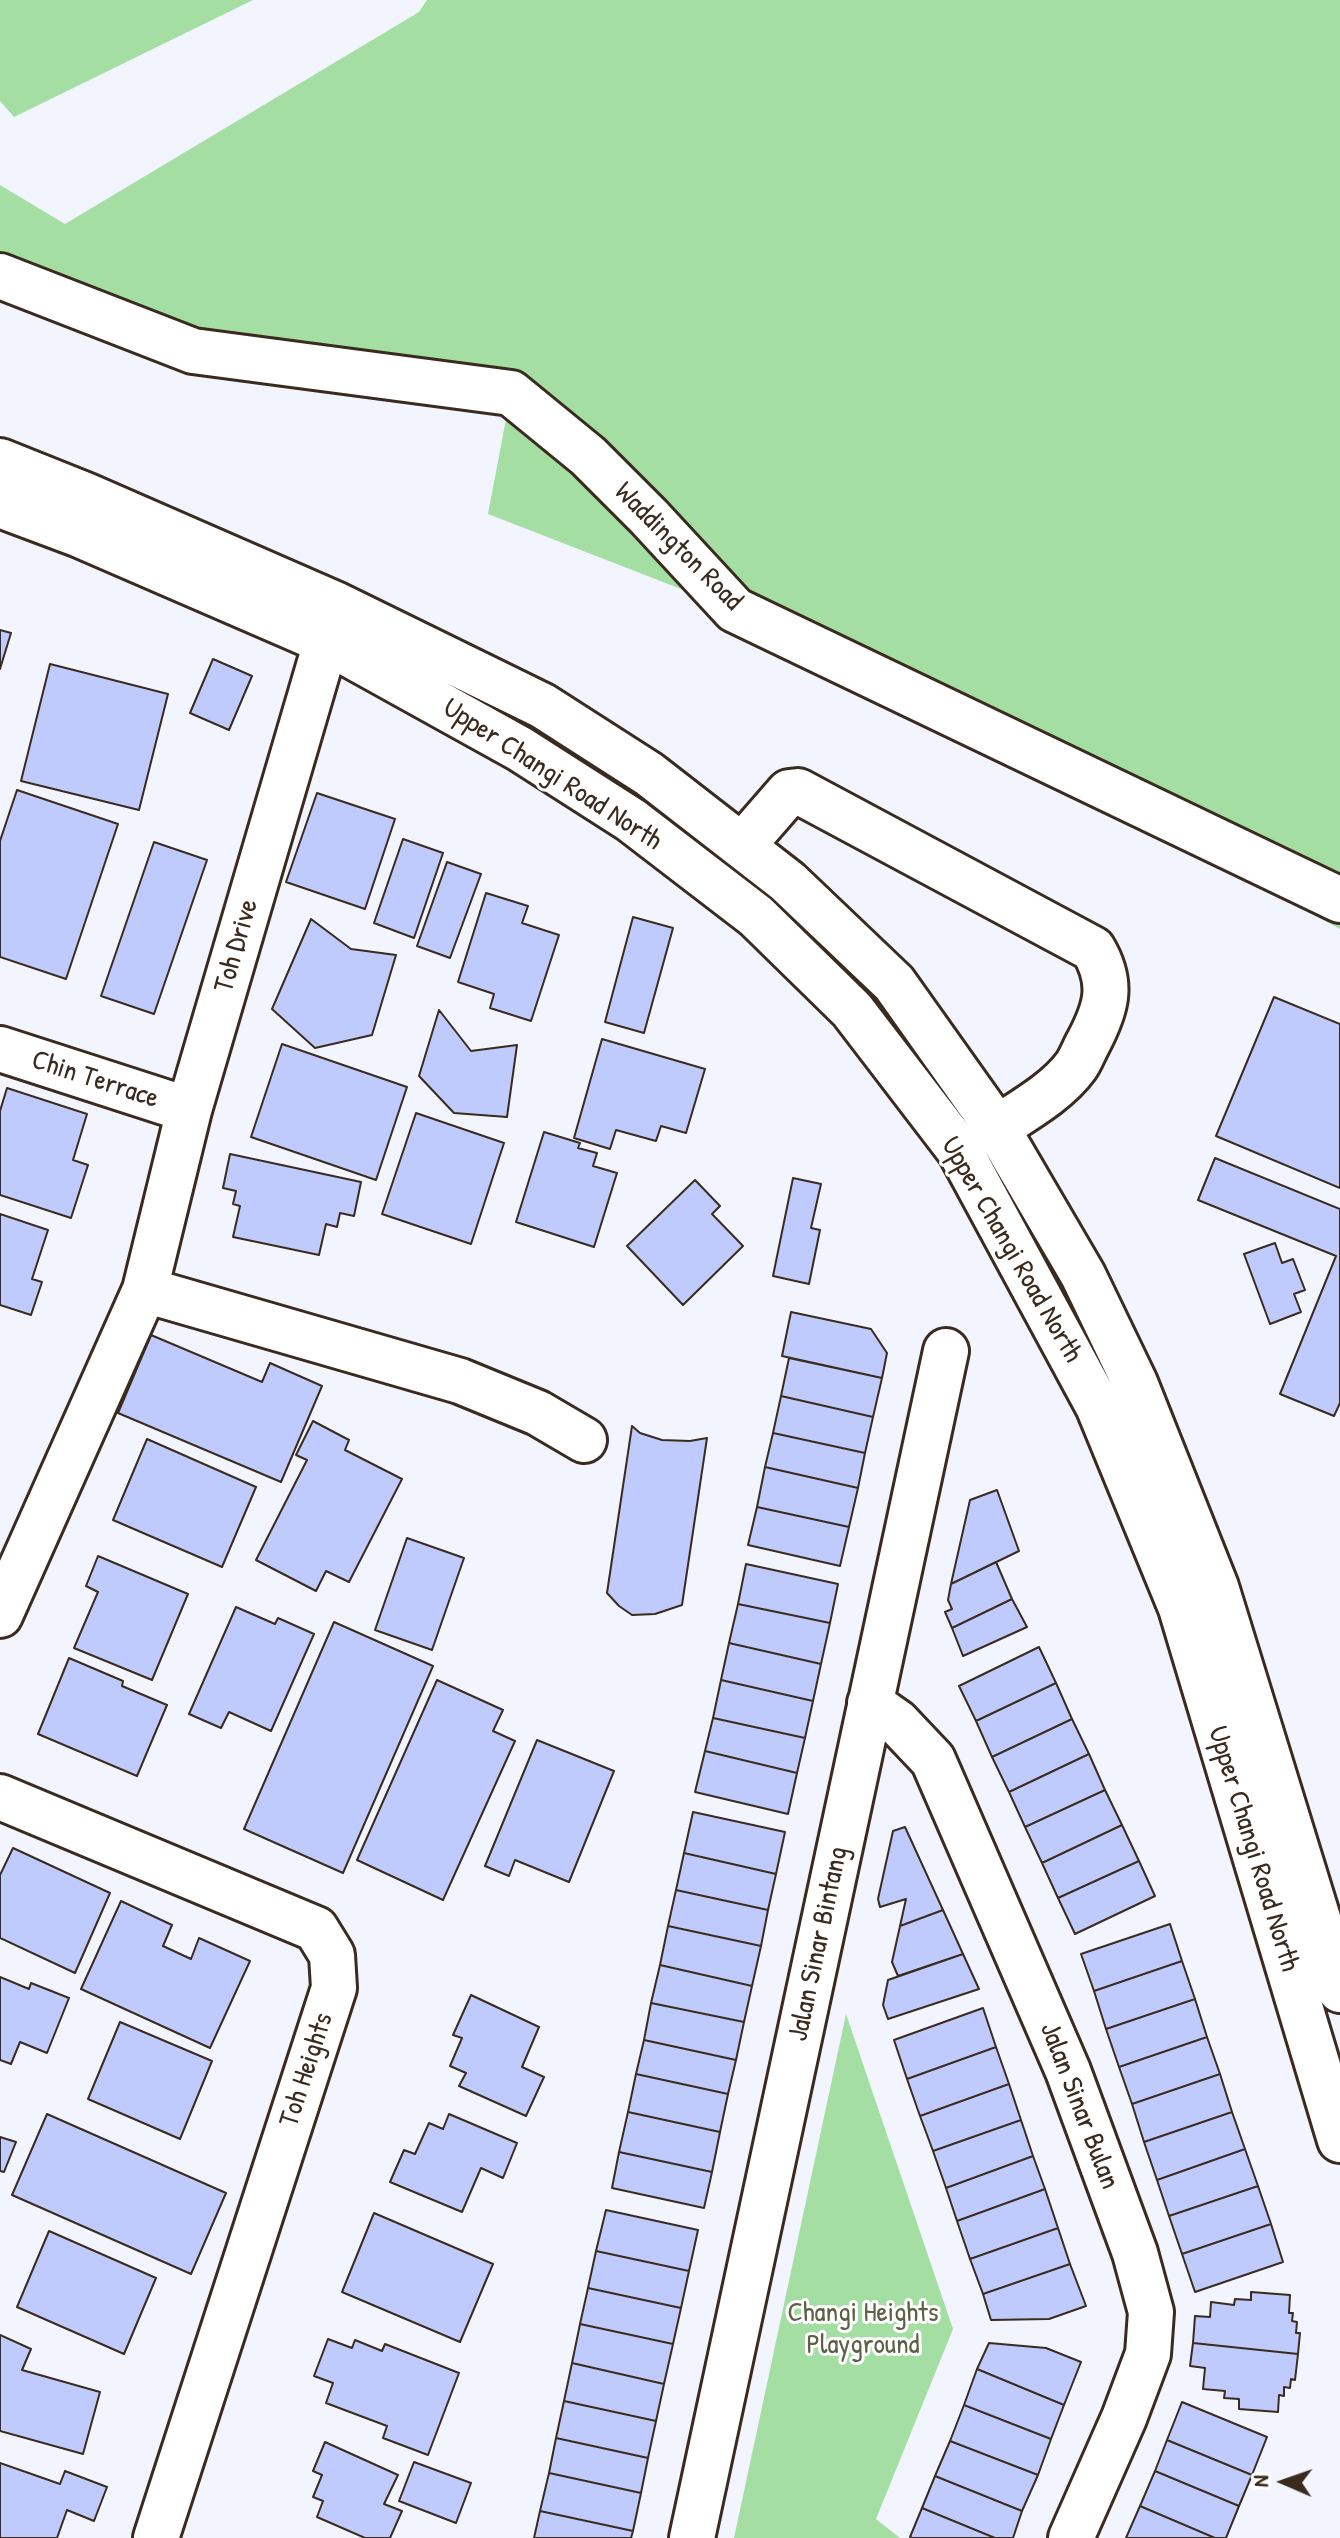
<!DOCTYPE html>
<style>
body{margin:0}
#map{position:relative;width:1340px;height:2538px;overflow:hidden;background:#f2f5fe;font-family:"Patrick Hand",sans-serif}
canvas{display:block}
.north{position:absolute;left:1244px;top:2442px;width:80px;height:80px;-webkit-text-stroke:6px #fff;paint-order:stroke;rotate:272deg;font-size:22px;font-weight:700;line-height:32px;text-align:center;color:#3b2a1e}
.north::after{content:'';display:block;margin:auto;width:28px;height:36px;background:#3b2a1e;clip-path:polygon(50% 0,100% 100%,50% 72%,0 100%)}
</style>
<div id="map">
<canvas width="1340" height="2538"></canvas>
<div class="north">N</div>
</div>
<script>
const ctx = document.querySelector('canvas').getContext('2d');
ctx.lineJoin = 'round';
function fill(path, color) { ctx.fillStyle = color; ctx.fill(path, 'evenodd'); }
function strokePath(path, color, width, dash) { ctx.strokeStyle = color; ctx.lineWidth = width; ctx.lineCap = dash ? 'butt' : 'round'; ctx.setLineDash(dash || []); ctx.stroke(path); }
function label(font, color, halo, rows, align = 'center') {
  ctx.font = font + ' "Patrick Hand",sans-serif'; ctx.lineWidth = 6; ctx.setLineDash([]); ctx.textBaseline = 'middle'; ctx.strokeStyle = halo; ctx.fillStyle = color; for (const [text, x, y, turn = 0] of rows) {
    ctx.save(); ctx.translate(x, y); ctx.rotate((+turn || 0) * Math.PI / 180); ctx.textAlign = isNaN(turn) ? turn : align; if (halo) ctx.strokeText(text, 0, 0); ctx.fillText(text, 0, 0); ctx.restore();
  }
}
const green = new Path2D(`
 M0 0H253L14 117 0 101Z
 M427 0H1340V929L735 610 488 514 511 393 193 351 0 276V185L65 224 419 12Z
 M846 2014 953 2329 876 2519 900 2538H734Z`);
const building = new Path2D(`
 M0 630 11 633 0 669Z
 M213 659 252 676 229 730 190 713Z
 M50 664 168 694 139 810 21 781Z
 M17 790 118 824 66 979 0 957V841Z
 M317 793 395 819 365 909 286 882Z
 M403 839 443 853 414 938 374 923Z
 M154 842 207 860 154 1014 101 996Z
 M447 862 481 874 450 958 417 946Z
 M486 893 528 906 522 923 559 935 531 1021 490 1008 494 994 458 982Z
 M633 917 673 928 644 1033 605 1022Z
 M311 919 351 949 396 955 372 1035 315 1048 272 1009Z
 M1274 997 1340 1024V1188L1216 1136Z
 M439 1010 471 1051 517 1045 507 1117 454 1113 419 1076Z
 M602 1039 705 1069 686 1133 661 1126 656 1141 616 1130 610 1149 574 1138Z
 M282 1044 407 1087 376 1180 251 1137Z
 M7 1088 87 1114 73 1160 88 1165 71 1218 0 1195V1111Z
 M416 1113 504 1143 471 1244 382 1214Z
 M544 1132 580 1143 578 1148 597 1153 593 1166 617 1173 594 1247 516 1222Z
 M230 1154 361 1182 354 1216 340 1213 337 1227 326 1224 319 1255 233 1237 240 1206 233 1204 236 1191 223 1188Z
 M1215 1158 1340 1209V1403L1334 1416 1280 1394 1336 1256 1198 1200Z
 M793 1178 821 1184 811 1228 820 1230 809 1284 773 1276Z
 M695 1180 720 1206 712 1214 743 1246 683 1305 627 1246Z
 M0 1214 48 1230 32 1279 42 1282 31 1315 0 1305Z
 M1275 1243 1282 1263 1293 1259 1305 1290 1294 1294 1301 1312 1270 1324 1244 1254Z
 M791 1312 871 1329 887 1353 882 1378 782 1356Z
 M151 1335 262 1382 270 1363 322 1386 281 1482 118 1413Z
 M789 1358 882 1378 873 1417 781 1396Z
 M781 1396 873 1417 865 1453 773 1433Z
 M313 1421 349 1440 345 1450 402 1479 349 1582 326 1571 316 1591 256 1560 307 1460 296 1455Z
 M632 1426 640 1433 662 1440 690 1441 707 1438 682 1605 655 1614 632 1615 619 1606 607 1593Z
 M773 1433 865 1453 858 1488 765 1467Z
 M147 1439 256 1487 222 1567 113 1520Z
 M765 1467 858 1488 849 1527 757 1507Z
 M997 1490 1019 1551 951 1584 970 1500Z
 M757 1507 849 1527 840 1566 748 1545Z
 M407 1538 464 1558 432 1650 375 1630Z
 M98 1556 188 1594 152 1680 74 1648 98 1592 86 1586Z
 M996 1562 1012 1599 952 1628 945 1612 952 1609 948 1600 951 1584Z
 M746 1564 838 1584 830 1623 738 1604Z
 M1012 1599 1027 1627 963 1656 952 1628Z
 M738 1604 830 1623 821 1664 729 1643Z
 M236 1607 275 1624 278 1618 314 1634 271 1731 229 1712 221 1728 189 1714Z
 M334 1622 433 1666 343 1873 244 1829Z
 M729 1643 821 1664 813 1701 721 1680Z
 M1039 1647 1056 1683 976 1721 959 1686Z
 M69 1658 123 1681 122 1686 167 1705 137 1776 38 1734Z
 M437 1680 503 1710 493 1731 515 1741 443 1900 357 1860Z
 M721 1680 813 1701 805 1738 713 1718Z
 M1056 1683 1072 1719 992 1757 976 1721Z
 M713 1718 805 1738 797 1773 705 1751Z
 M1072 1719 1089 1754 1009 1792 992 1757Z
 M537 1740 614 1771 569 1882 515 1860 509 1876 485 1866Z
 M705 1751 797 1773 788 1814 695 1792Z
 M1089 1754 1105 1790 1025 1827 1009 1792Z
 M1105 1790 1122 1825 1042 1863 1025 1827Z
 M693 1812 785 1832 776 1874 684 1853Z
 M1122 1825 1139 1861 1058 1898 1042 1863Z
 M905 1827 943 1910 900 1926 906 1899 880 1907 878 1899 893 1831Z
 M13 1848 110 1893 75 1973 0 1938V1875Z
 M684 1853 776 1874 768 1910 676 1890Z
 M1139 1861 1155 1896 1075 1934 1058 1898Z
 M676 1890 768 1910 761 1946 668 1926Z
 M121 1901 172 1925 163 1946 191 1959 199 1938 250 1961 210 2048 81 1989Z
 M943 1910 963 1954 898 1976 892 1962 900 1926Z
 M1170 1924 1182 1961 1094 1991 1081 1954Z
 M668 1926 761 1946 752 1986 660 1965Z
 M963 1954 979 1989 888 2019 883 2005 888 1980Z
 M1182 1961 1195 1999 1106 2029 1094 1991Z
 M660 1965 752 1986 744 2022 651 2003Z
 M0 1977 29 1989 31 1983 69 1998 47 2053 20 2042 11 2064 0 2060Z
 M471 1995 539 2027 522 2067 544 2077 526 2116 459 2086 466 2073 450 2066 462 2038 453 2035Z
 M1195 1999 1207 2037 1119 2067 1106 2029Z
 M651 2003 744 2022 736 2060 644 2040Z
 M983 2008 996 2047 907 2079 894 2040Z
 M120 2022 212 2061 180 2139 88 2099Z
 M1207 2037 1220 2074 1132 2104 1119 2067Z
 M644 2040 736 2060 728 2094 636 2074Z
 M996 2047 1009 2084 920 2116 907 2079Z
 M636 2074 728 2094 720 2132 628 2112Z
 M1220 2074 1232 2112 1144 2142 1132 2104Z
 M1009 2084 1021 2120 933 2151 920 2116Z
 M628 2112 720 2132 712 2172 619 2152Z
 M1232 2112 1245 2149 1157 2180 1144 2142Z
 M47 2114 226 2193 191 2274 12 2195Z
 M449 2114 517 2143 503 2178 481 2168 462 2212 390 2182 404 2150 415 2154 429 2123 443 2129Z
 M1021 2120 1033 2156 946 2188 933 2151Z
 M0 2137 16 2142 4 2172 0 2171Z
 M1245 2149 1258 2186 1169 2216 1157 2180Z
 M619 2152 712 2172 704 2208 612 2188Z
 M1033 2156 1045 2189 957 2221 946 2188Z
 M1258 2186 1271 2224 1182 2254 1169 2216Z
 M1045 2189 1058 2228 970 2259 957 2221Z
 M606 2210 698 2230 689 2271 596 2251Z
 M374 2213 493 2264 460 2342 342 2292Z
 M1271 2224 1283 2262 1195 2292 1182 2254Z
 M1058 2228 1070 2264 983 2294 970 2259Z
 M49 2231 156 2278 124 2354 17 2307Z
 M596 2251 689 2271 681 2308 588 2288Z
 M1070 2264 1086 2306 1049 2319 991 2320 983 2294Z
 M588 2288 681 2308 673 2344 580 2324Z
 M1251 2292 1290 2295 1289 2313H1293L1292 2321 1297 2322 1296 2333H1300L1298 2354 1193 2343 1195 2316 1210 2317 1211 2302 1234 2305 1235 2299 1251 2300Z
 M580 2324 673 2344 664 2384 572 2363Z
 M0 2335 31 2349 22 2370 100 2392 83 2454 0 2431Z
 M328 2339 352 2348 355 2340 382 2351 385 2344 459 2373 428 2455 383 2438 387 2426 326 2403 333 2383 314 2376Z
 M989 2343 1046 2348 1081 2362 1064 2405 977 2369Z
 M1193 2343 1298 2354 1295 2380 1291 2379 1290 2388 1284 2387V2396L1279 2395 1278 2412 1239 2409V2399L1224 2398 1225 2391 1203 2389 1205 2368 1190 2366Z
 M572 2363 664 2384 656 2421 564 2401Z
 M977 2369 1064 2405 1051 2439 964 2405Z
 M564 2401 656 2421 648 2458 556 2438Z
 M1182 2402 1267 2437 1252 2475 1167 2440Z
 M964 2405 1051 2439 1038 2475 950 2441Z
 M556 2438 648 2458 641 2493 549 2473Z
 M1167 2440 1252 2475 1239 2506 1155 2471Z
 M950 2441 1038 2475 1022 2511 935 2476Z
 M325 2442 398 2475 384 2504 402 2511 390 2538H365L317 2517 323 2501 313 2497 322 2475 313 2471Z
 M414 2462 471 2483 456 2523 399 2501Z
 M0 2463 60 2484 65 2471 107 2487 94 2521 67 2510 57 2538H0Z
 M1155 2471 1239 2506 1226 2538H1215L1140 2506Z
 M549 2473 641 2493 633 2531 540 2511Z
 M935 2476 1022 2511 1013 2538H995L922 2508Z
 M1140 2506 1215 2538H1126Z
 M922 2508 995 2538H912L910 2537Z
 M540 2511 633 2531 631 2538H534Z`);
const minor = new Path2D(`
 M0 276 193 351 511 393 588 456 649 517 735 610 1340 900
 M0 461 85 495 337 605 543 706 649 774 788 882 894 983 997 1128 1083 1275 1135 1383 1216 1587 1340 1990
 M0 505 80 535 327 642 520 749 631 820 756 916 852 1010 960 1151 1098 1406 1181 1608 1340 2140
 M742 846 789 792 798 791 1093 949C1114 984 1106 1009 1088 1043 1084 1050 1081 1059 1076 1066 1057 1092 1024 1110 997 1128
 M0 1049 189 1110
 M145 1290 460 1381 538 1413 584 1440
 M0 1615 145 1290 189 1110 334 615
 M870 1703 897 1722 933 1760 1068 2071 1135 2253 1151 2312 1148 2354 1124 2418 1071 2538
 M0 1797 316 1929 332 1955 334 1988 156 2538
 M692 2538 946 1351`);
const streetNames = [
 ["Waddington Road",678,547,45],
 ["Upper Changi Road North",552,775,33],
 ["Toh Drive",237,946,-74],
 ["Chin Terrace",95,1080,18],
 ["Upper Changi Road North",1011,1250,60],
 ["Upper Changi Road North",1253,1849,73],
 ["Jalan Sinar Bintang",819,1944,-78],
 ["Toh Heights",307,2070,-72],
 ["Jalan Sinar Bulan",1079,2106,69]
];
const parkNames = [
 ["Changi Heights",863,2314],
 ["Playground",863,2346]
];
fill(green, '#a5dea3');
fill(building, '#bfcbfc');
strokePath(building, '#3b2a1e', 2);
strokePath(minor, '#3b2a1e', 50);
strokePath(minor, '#fff', 44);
label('28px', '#3b2a1e', '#fff', streetNames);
label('28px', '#5b6046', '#fff', parkNames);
</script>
